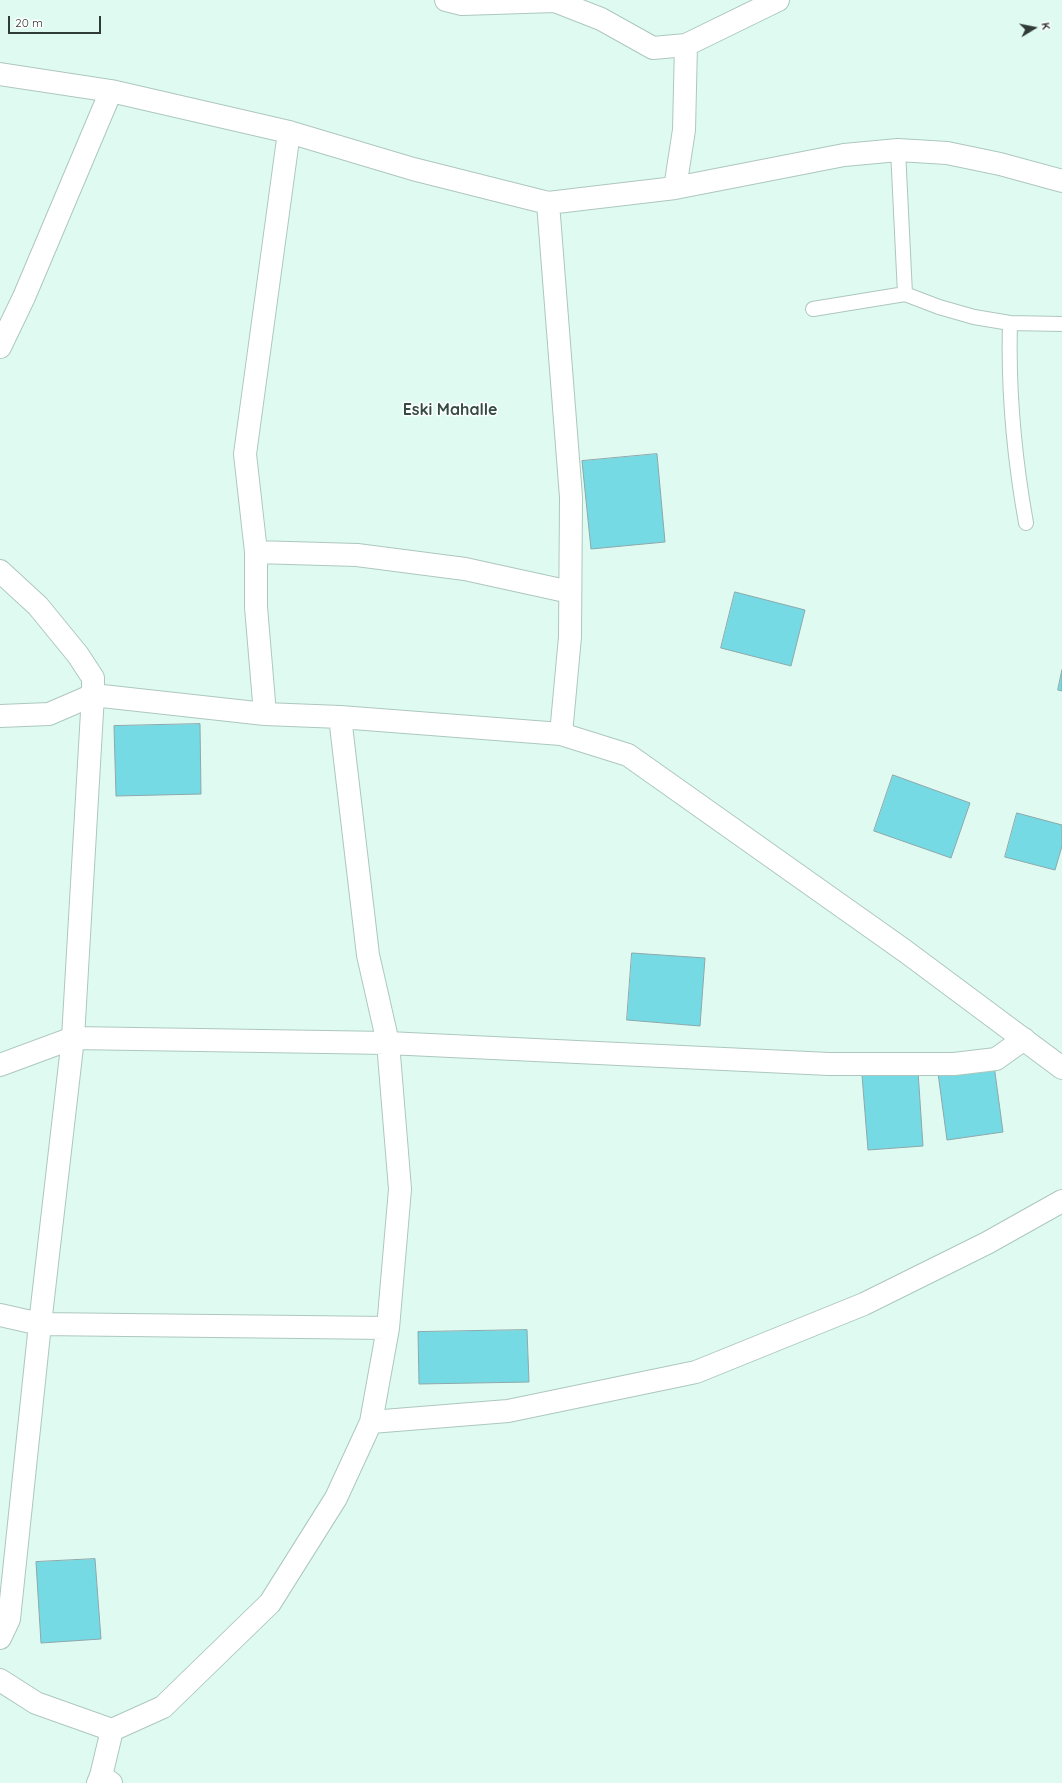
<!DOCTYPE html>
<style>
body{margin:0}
#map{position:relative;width:1062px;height:1783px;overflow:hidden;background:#dffbf1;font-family:Quicksand,sans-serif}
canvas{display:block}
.north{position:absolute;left:1014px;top:8px;width:40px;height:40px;-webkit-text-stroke:3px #fff;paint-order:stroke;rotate:80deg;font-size:11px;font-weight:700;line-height:16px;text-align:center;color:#303a37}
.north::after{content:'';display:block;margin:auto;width:14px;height:18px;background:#303a37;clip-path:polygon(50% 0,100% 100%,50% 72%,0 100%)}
.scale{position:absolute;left:8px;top:16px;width:93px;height:18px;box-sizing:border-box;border:2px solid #303a37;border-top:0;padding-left:5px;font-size:12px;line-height:14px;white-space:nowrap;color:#303a37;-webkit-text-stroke:3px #fff;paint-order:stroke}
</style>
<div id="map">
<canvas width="1062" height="1783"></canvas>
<div class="north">K</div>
<div class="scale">20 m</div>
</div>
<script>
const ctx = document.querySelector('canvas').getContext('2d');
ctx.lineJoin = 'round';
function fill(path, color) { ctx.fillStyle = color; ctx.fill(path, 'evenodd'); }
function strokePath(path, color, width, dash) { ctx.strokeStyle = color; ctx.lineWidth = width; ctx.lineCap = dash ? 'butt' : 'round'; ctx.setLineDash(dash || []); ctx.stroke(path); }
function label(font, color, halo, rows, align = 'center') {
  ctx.font = font + ' Quicksand,sans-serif'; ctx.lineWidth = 3; ctx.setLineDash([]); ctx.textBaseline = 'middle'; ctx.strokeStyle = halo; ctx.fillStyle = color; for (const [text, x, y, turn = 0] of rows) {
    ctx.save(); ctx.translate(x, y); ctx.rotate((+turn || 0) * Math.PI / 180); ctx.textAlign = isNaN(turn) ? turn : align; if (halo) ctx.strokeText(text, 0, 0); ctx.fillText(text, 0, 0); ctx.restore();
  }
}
const building = new Path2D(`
 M657 454 665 542 591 549 582 461Z
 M735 592 805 610 791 666 721 648Z
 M1062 670V691L1058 690Z
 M200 724 201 794 116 796 114 726Z
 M893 775 970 803 951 858 874 831Z
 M1017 813 1062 825V846L1055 870 1005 857Z
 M632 953 705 958 700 1026 627 1020Z
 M994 1065 1003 1132 947 1140 938 1073Z
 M918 1071 923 1146 868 1150 862 1075Z
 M527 1330 529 1382 419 1384 418 1332Z
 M95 1559 101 1639 41 1643 36 1562Z`);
const lane = new Path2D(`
 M898 150 905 294
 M813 309 905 294 939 307 974 317 1010 323 1062 324
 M1010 323C1008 391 1014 456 1026 523`);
const street = new Path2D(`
 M446 0 462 4 555 1 601 19 653 48 686 45 778 0
 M0 74 111 91 289 132 413 169 548 203 675 188 844 155 898 150 947 153 1000 164 1062 181
 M675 188 684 130 686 45
 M548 203 571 497 570 637 561 734
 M0 347 24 297 111 91
 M256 552 357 555 465 569 570 592
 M0 571 38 606 78 655 93 678V695L73 1038 40 1324 9 1619 0 1638
 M265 714 256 607V552L245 454 289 132
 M0 716 49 714 93 695 265 714 340 717 561 734 628 755 905 951 1062 1068
 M0 1065 73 1038 388 1043 829 1064H954L996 1059 1024 1039
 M0 1315 40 1324 388 1328
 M371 1422 508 1411 696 1372 864 1304 987 1243 1062 1201
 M0 1680 36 1703 112 1730 163 1707 270 1603 336 1498 371 1422 388 1328 400 1189 388 1043 368 955 340 717
 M98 1783 101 1776 112 1730`);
const secondary = new Path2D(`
 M101 1776 111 1783`);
const districtNames = [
 ["Eski Mahalle",450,410]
];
fill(building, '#76dae4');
strokePath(building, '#8ca8ab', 1);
strokePath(lane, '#adc7be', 16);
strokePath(street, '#adc7be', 24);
strokePath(secondary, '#adc7be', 24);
strokePath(lane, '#fff', 14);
strokePath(street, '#fff', 22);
strokePath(secondary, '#fff', 22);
label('bold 16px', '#344b44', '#fff', districtNames);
</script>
